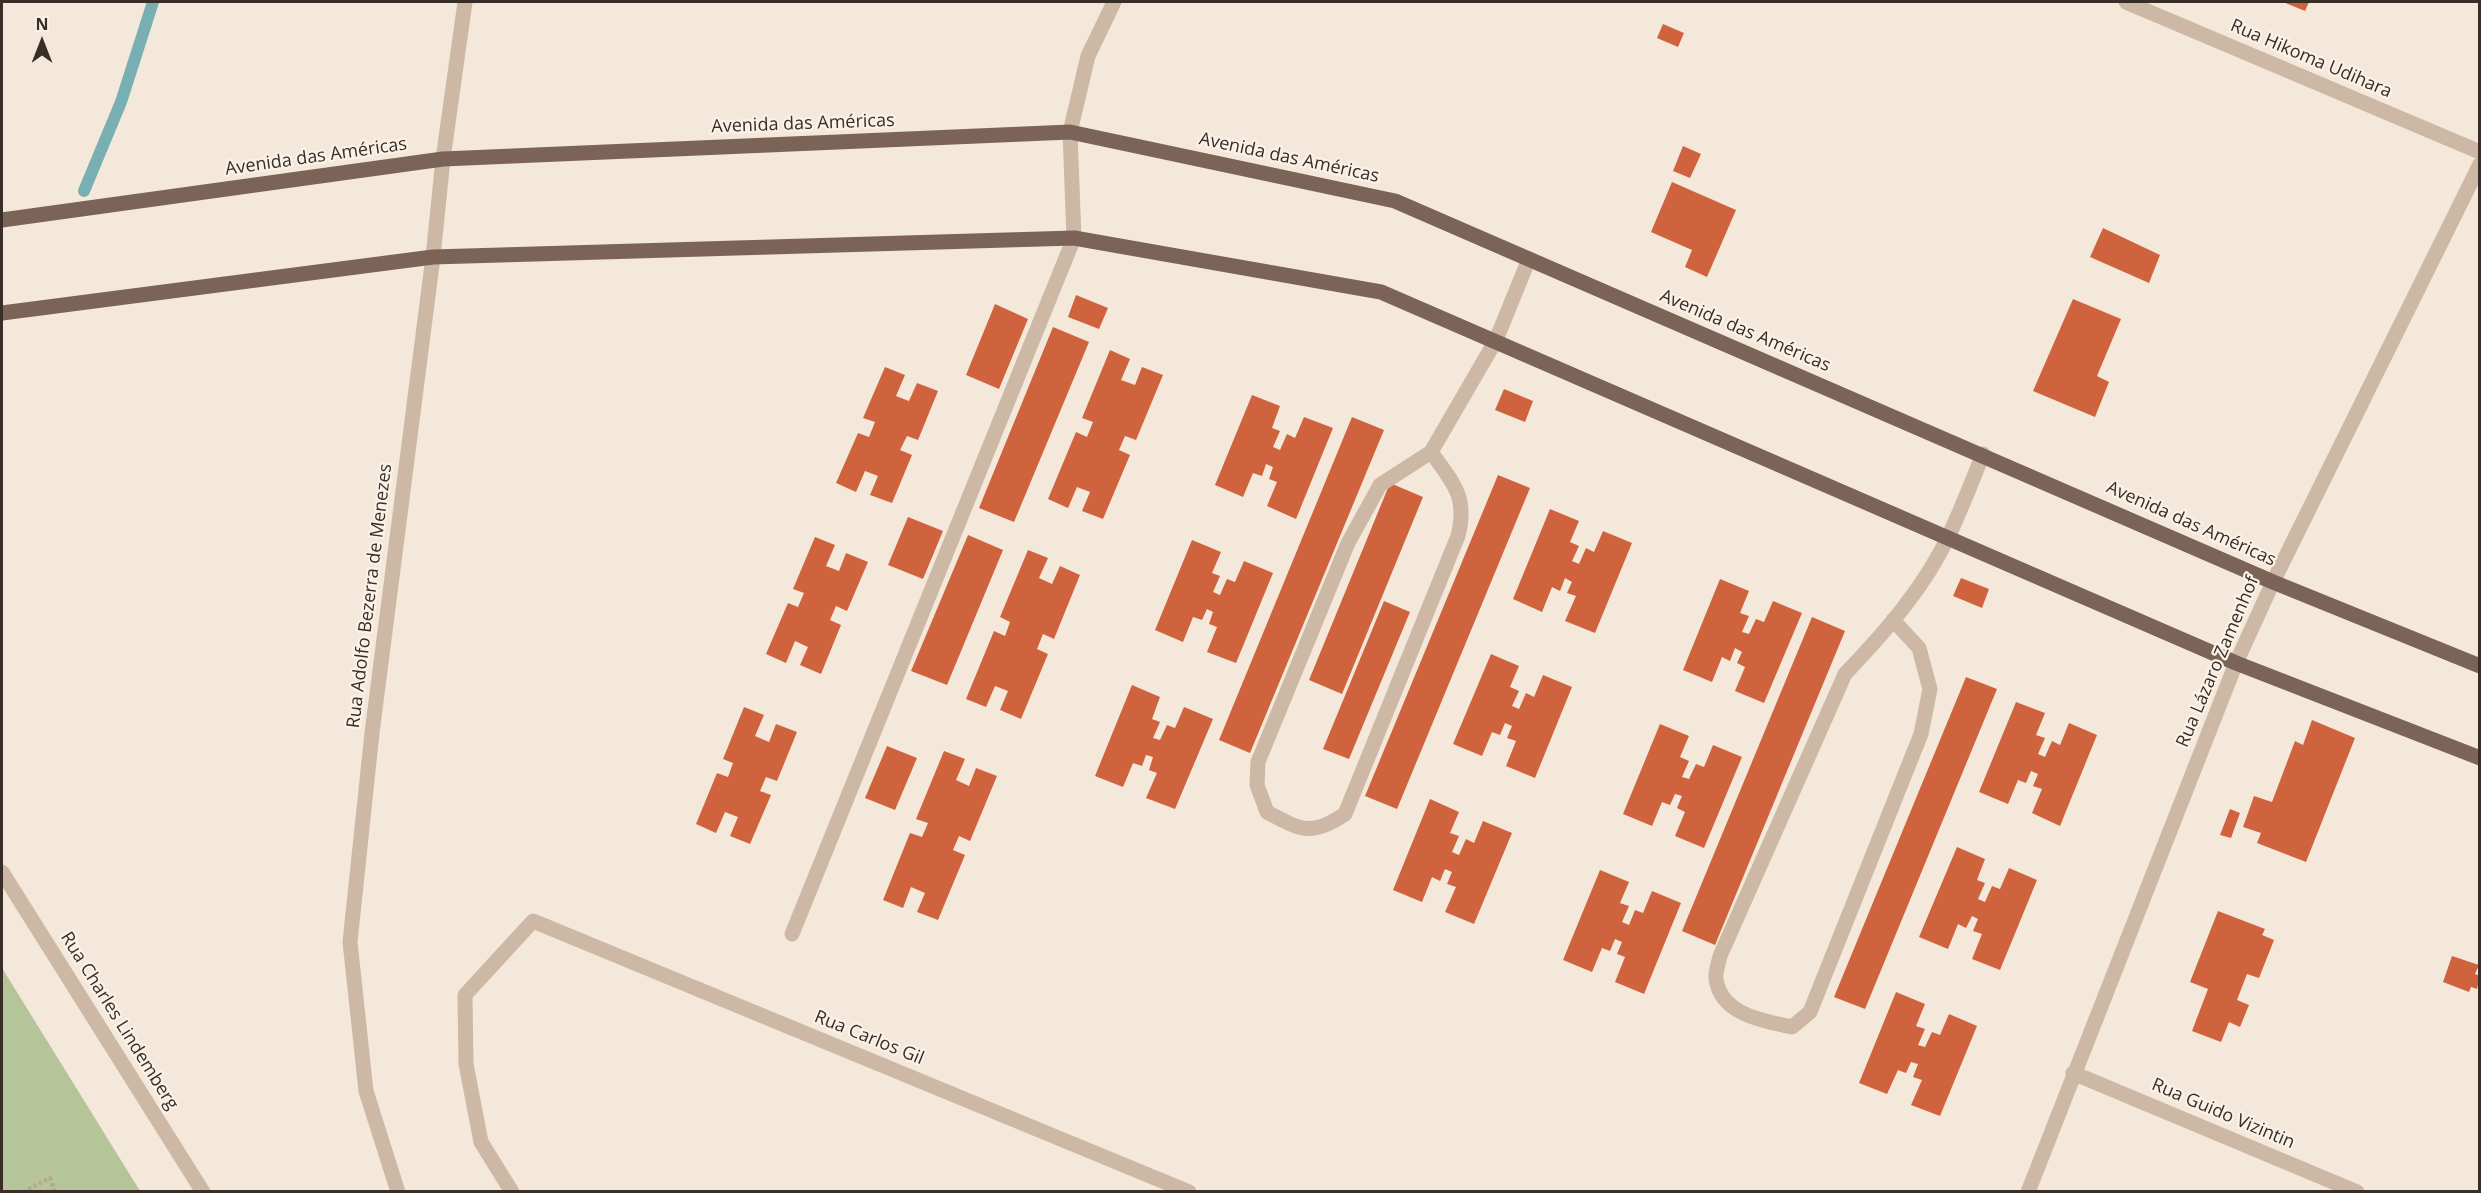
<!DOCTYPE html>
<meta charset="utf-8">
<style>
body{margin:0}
#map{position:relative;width:2481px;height:1193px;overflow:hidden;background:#f4e8db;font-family:"Open Sans",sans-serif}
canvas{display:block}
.frame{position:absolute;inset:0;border:3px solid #382d27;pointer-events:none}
.north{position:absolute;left:12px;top:12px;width:60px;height:60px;-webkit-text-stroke:4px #fbf2e7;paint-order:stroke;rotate:0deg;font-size:16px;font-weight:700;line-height:24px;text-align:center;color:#382d27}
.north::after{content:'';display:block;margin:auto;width:21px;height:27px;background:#382d27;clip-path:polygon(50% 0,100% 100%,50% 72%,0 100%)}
</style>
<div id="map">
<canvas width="2481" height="1193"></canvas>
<div class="frame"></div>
<div class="north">N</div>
</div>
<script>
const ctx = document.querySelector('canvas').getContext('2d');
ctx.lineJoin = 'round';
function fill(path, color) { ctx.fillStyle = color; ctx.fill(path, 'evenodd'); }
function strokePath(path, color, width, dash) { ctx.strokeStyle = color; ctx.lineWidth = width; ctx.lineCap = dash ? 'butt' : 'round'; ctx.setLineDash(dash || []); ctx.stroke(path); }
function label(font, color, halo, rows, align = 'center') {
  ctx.font = font + ' "Open Sans",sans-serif'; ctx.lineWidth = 4.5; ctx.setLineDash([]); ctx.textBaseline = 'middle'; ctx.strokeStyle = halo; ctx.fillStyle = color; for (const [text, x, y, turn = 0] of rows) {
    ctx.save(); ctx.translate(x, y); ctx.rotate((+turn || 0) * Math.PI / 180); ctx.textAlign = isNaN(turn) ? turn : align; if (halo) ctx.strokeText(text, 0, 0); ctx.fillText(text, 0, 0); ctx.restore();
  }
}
const green = new Path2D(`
 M2 968 140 1191H2Z`);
const stream = new Path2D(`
 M84 191 121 102 153 2`);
const building = new Path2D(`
 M2283 2H2309L2305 11Z
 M1663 24 1684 33 1678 47 1657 38Z
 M1683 146 1701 154 1690 178 1673 171Z
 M1672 182 1736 210 1707 277 1685 267 1692 250 1651 232Z
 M2103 228 2160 255 2149 283 2090 257Z
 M1076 295 1108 308 1099 329 1068 317Z
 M2073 299 2121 319 2097 376 2109 382 2095 417 2033 391Z
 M995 304 1028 319 999 389 966 375Z
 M1053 327 1089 342 1014 522 979 508Z
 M1110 350 1130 359 1121 380 1135 385 1142 367 1163 375 1136 440 1125 436 1119 450 1130 455 1103 519 1082 511 1090 492 1077 487 1068 508 1048 499 1076 432 1087 437 1093 422 1082 418Z
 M885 367 905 375 896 396 909 401 917 383 938 391 918 440 907 436 900 450 912 455 892 503 870 495 878 476 865 471 856 492 836 483 858 433 869 437 875 422 863 418Z
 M1504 389 1533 401 1525 422 1495 410Z
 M1252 395 1280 406 1272 428 1280 431 1273 447 1280 450 1287 434 1295 438 1304 417 1333 428 1296 519 1267 506 1277 482 1269 479 1273 467 1266 464 1262 476 1253 473 1243 497 1215 485Z
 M1352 417 1384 430 1250 753 1219 740Z
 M1498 475 1530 488 1397 809 1365 796Z
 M1390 483 1423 497 1342 694 1309 680Z
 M1550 509 1579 521 1570 542 1579 546 1572 561 1579 564 1586 548 1594 552 1603 531 1632 543 1595 633 1565 621 1576 596 1567 593 1572 582 1565 578 1560 591 1552 587 1542 612 1513 599Z
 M908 517 943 531 923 579 888 565Z
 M968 535 1003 550 947 685 911 671Z
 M815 537 835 545 826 566 839 571 846 553 868 562 847 611 836 606 830 620 841 625 821 674 800 665 808 647 795 641 786 663 766 654 788 603 798 607 804 593 793 589Z
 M1192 540 1221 552 1212 573 1220 576 1213 592 1220 595 1227 579 1235 582 1244 561 1273 573 1236 663 1207 652 1217 627 1209 624 1213 612 1207 609 1202 620 1193 617 1183 642 1155 630Z
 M1028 550 1048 558 1039 578 1052 584 1060 566 1080 575 1054 639 1043 634 1037 649 1048 654 1021 719 1000 710 1008 691 995 686 986 707 966 699 994 631 1005 636 1010 622 1000 617Z
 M1961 578 1989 589 1982 608 1953 596Z
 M1720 579 1749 591 1740 613 1749 616 1742 632 1749 634 1756 619 1764 622 1773 601 1802 613 1764 703 1735 691 1745 667 1737 663 1742 652 1735 648 1730 661 1722 657 1712 682 1683 670Z
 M1384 601 1410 612 1349 759 1323 749Z
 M1812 617 1845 631 1715 945 1682 931Z
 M1491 654 1519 666 1510 687 1519 691 1512 706 1519 709 1526 693 1534 697 1543 675 1572 687 1535 778 1506 766 1516 741 1507 738 1512 726 1505 723 1500 735 1492 732 1482 756 1453 744Z
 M1966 677 1997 689 1865 1009 1834 997Z
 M1132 685 1160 697 1152 719 1160 722 1153 738 1160 740 1167 725 1175 728 1184 707 1213 719 1175 809 1146 798 1157 773 1149 770 1153 757 1146 755 1142 766 1133 763 1123 787 1095 776Z
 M2016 702 2045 713 2036 735 2045 738 2038 754 2045 757 2052 741 2060 745 2069 723 2097 735 2060 826 2032 813 2042 789 2033 786 2038 774 2031 771 2026 783 2018 780 2008 804 1979 792Z
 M744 707 764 715 755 736 769 742 776 724 797 732 777 781 766 777 760 791 771 795 750 844 730 836 738 817 725 812 716 833 696 824 717 773 728 777 733 763 723 759Z
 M2312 720 2355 738 2306 862 2257 843 2261 833 2243 827 2254 796 2272 802 2295 741 2303 745Z
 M1660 724 1689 736 1680 757 1689 761 1682 777 1689 779 1696 764 1704 767 1713 745 1742 757 1704 848 1675 836 1685 812 1677 808 1682 796 1675 794 1670 805 1662 802 1652 826 1623 814Z
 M887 746 917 758 895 810 865 798Z
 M944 751 965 759 956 780 969 786 976 768 997 776 970 841 959 836 953 850 965 855 938 920 917 912 925 893 911 887 903 908 883 900 910 833 922 837 928 823 916 819Z
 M1430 799 1459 812 1450 833 1459 836 1452 852 1459 855 1466 839 1474 843 1483 821 1512 833 1474 924 1445 912 1456 887 1447 884 1452 872 1445 869 1440 881 1432 877 1422 902 1393 890Z
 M2230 809 2240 813 2231 838 2220 835Z
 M1957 847 1985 859 1977 880 1985 883 1978 899 1985 902 1992 886 2000 889 2009 868 2037 880 2000 970 1972 959 1982 934 1973 931 1978 919 1972 916 1966 928 1958 924 1948 949 1919 937Z
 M1600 870 1629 882 1620 903 1629 906 1622 922 1629 925 1635 910 1643 913 1652 891 1681 903 1644 994 1615 982 1625 957 1617 954 1622 942 1615 939 1610 951 1602 948 1592 972 1563 960Z
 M2218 911 2265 929 2262 935 2274 940 2259 978 2247 974 2237 1000 2249 1005 2240 1027 2229 1022 2221 1042 2192 1031 2208 989 2190 982Z
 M2452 956 2479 965 2475 974 2480 976 2477 989 2471 987 2469 992 2443 982Z
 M1896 992 1925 1004 1916 1026 1925 1029 1918 1045 1925 1047 1932 1032 1940 1035 1949 1014 1977 1026 1940 1116 1911 1105 1922 1080 1913 1077 1918 1064 1911 1062 1906 1073 1898 1070 1887 1094 1859 1083Z`);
const path = new Path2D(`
 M23 1192 50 1178 55 1192`);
const minor = new Path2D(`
 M2126 2 2480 152
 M1431 452C1453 483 1468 496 1458 536L1345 814C1311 837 1301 830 1267 812L1257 785 1258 762 1348 543 1380 485 1431 452 1496 340 1529 259
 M1893 620 1919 648 1930 689 1921 734 1810 1012 1792 1027C1764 1021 1721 1015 1716 979 1715 972 1719 962 1720 956L1845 674C1885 632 1925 587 1949 535 1962 508 1972 481 1983 454
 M2 872 203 1192
 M792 934 1074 238 1070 132 1088 56 1114 2
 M2073 1073 2357 1192
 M398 1192 366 1091 350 942 372 733 433 257 443 159 465 2
 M512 1192 481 1142 466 1064 465 995 533 921 1189 1192
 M2028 1192 2236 663 2273 582 2480 164`);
const major = new Path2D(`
 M2 220 443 159 1070 132 1395 201 2273 582 2480 666
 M2 313 433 257 1074 238 1381 292 2236 663 2480 758`);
const streetNames = [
 ["Rua Hikoma Udihara",2311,59,23],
 ["Avenida das Américas",803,124,-2],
 ["Avenida das Américas",316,157,-8],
 ["Avenida das Américas",1289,158,12],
 ["Avenida das Américas",1745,331,23],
 ["Avenida das Américas",2191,524,24],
 ["Rua Adolfo Bezerra de Menezes",370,596,-83],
 ["Rua Lázaro Zamenhof",2218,662,-67],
 ["Rua Charles Lindemberg",119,1021,58],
 ["Rua Carlos Gil",869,1038,22],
 ["Rua Guido Vizintin",2223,1114,23]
];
fill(green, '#b5c499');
strokePath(stream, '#77afb3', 12);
fill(building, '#cf633d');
strokePath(path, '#b9a290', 4, [3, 3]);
strokePath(minor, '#cdb8a6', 15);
strokePath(major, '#7b6457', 15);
label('18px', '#382d27', '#fbf2e7', streetNames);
</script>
